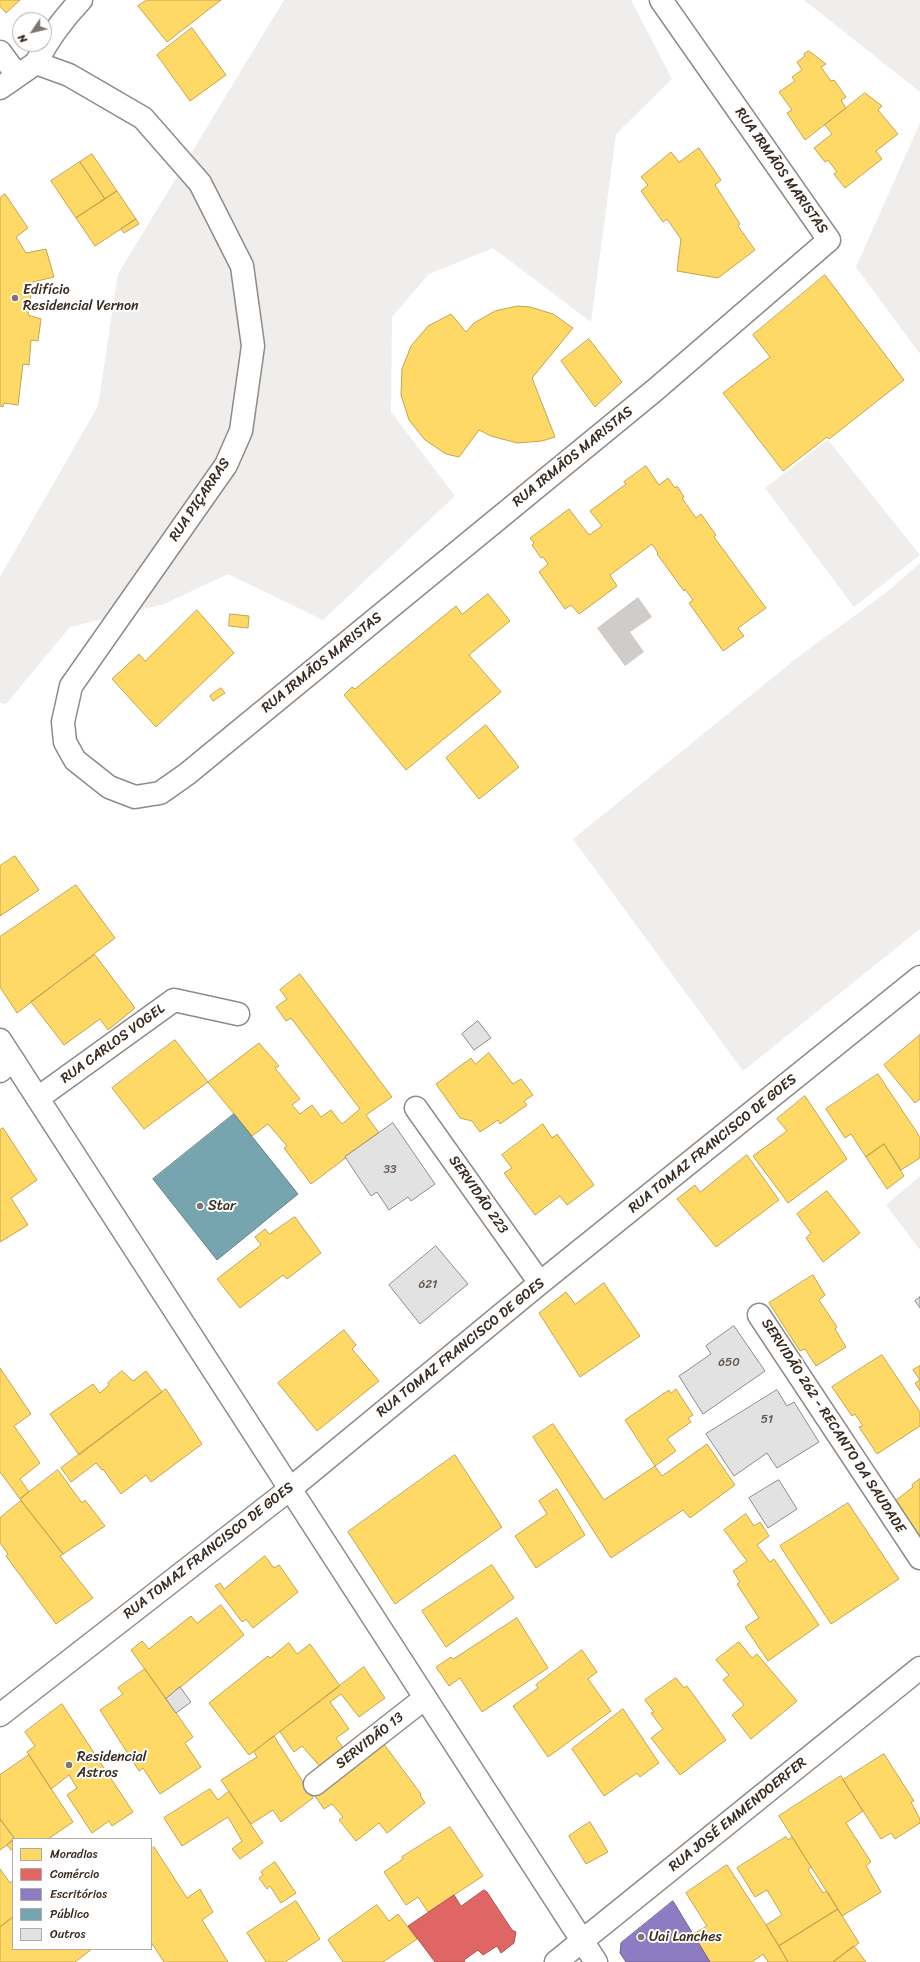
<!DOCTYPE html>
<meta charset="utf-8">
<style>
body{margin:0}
#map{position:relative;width:920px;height:1962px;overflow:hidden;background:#fff;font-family:Sriracha,sans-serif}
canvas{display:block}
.legend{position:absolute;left:12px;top:1838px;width:140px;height:112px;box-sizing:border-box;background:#fff;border:1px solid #b1aaa5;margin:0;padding:5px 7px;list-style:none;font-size:12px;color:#3b2a1e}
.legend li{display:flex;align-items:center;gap:8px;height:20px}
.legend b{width:20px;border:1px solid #b1aaa5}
.north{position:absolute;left:12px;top:12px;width:40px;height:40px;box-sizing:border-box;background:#fff;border:1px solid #b1aaa5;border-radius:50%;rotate:235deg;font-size:11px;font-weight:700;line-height:16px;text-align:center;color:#3b2a1e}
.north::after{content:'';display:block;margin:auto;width:14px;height:18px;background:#80756d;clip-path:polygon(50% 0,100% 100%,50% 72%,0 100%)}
</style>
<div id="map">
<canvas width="920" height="1962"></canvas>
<ul class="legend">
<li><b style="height:11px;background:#ffd966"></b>Moradias</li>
<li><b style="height:11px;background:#e06666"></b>Comércio</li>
<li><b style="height:11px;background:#8e7cc3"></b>Escritórios</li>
<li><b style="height:11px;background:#76a5af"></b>Público</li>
<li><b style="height:11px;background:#e3e2e2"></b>Outros</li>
</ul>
<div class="north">N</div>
</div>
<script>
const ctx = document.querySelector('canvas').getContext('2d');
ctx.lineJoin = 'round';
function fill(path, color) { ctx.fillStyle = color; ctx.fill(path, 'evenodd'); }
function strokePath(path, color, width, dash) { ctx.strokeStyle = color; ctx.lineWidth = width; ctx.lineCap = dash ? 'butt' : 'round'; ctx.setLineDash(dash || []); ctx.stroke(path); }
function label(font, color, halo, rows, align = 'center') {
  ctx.font = font + ' Sriracha,sans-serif'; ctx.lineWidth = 4; ctx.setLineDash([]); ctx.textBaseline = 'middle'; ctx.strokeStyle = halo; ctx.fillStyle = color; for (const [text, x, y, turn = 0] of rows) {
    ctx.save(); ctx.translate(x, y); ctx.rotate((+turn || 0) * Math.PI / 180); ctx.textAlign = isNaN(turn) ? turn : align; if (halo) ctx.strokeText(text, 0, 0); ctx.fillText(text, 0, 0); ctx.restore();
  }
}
const built = new Path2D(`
 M284 0H631L672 79 616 134 591 322 493 248 429 274 392 317 391 412 455 496 323 620 228 574 164 604 70 627 6 704 0 703V577L98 406 118 274Z
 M804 0H920V92Z
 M920 123V354L856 267Z
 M828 440 920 555 854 607 765 488Z
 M920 563V929L743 1071 573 839 802 654 887 592Z
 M920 1176V1250L886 1205Z`);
const water = new Path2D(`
 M638 597 652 617 630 632 644 652 625 666 597 628Z`);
const homes = new Path2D(`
 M0 0H20L6 13 0 6Z
 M147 0H221L167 42 138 6Z
 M192 28 226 75 190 101 157 55Z
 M809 51 826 64 821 67 831 81 834 80 846 97 841 100 846 108 805 140 787 113 792 110 779 92 795 81 792 77 802 70 797 62 805 56 804 54Z
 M865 93 882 106 878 110 898 134 876 151 882 159 845 188 834 174 837 172 828 160 825 162 814 148 832 134 825 125Z
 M699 148 721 180 715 185 740 224 738 226 755 250 718 278 677 271 681 239 667 219 663 222 641 191 648 185 641 177 671 152 679 162Z
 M92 154 117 191 105 199 80 162Z
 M80 162 105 199 76 218 51 181Z
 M117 191 136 219 95 246 76 218Z
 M5 194 28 228 16 237 26 253 46 249 54 277 33 282 28 315 41 319 38 341 31 340 29 365 23 364 18 405 4 403 3 407 0 406V198Z
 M136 219 139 224 124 233 121 229Z
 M825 275 904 380 829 439 827 437 783 471 723 393 770 357 753 335Z
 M518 306 530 307 553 314 573 328 532 378 555 437 542 441 517 443 491 436 479 430 459 457 446 454 425 440 409 420 401 395 402 369 411 346 428 326 451 314 466 332 474 323 495 311Z
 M589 339 622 382 595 407 561 361Z
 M646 466 659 485 668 478 675 488 677 486 684 497 682 498 696 518 701 514 716 535 714 537 766 608 738 628 744 636 723 651 689 603 693 600 685 589 684 591 657 554 658 553 652 544 610 575 617 586 579 614 571 605 565 609 539 572 548 564 543 557 541 558 532 545 534 543 530 538 569 509 589 535 602 526 590 511 626 484 624 482Z
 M488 594 510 621 469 655 501 692 406 770 344 695 352 687 355 689 456 606 462 614Z
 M197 610 234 653 156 727 112 679 139 654 145 661Z
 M230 614 249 616 248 628 229 626Z
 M221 688 225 693 213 701 210 696Z
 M486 725 519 767 479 799 446 758Z
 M15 856 39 890 0 916V866Z
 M76 885 115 938 17 1013 0 987V937Z
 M95 955 135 1008 108 1030 100 1019 64 1045 31 1002Z
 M300 974 392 1097 366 1115 379 1133 311 1184 284 1148 287 1146 268 1124 252 1136 208 1082 259 1043 279 1066 275 1068 300 1099 292 1105 300 1114 312 1105 321 1117 331 1110 342 1124 360 1109 291 1018 286 1021 276 1007 287 999 280 990Z
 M920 1035V1099L915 1103 884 1065Z
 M175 1040 208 1082 144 1129 112 1088Z
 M489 1053 513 1084 521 1079 533 1095 524 1101 527 1105 500 1124 498 1120 480 1132 472 1121 460 1118 436 1084 471 1058 475 1064Z
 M878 1074 920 1137V1158L901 1170 884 1144 866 1157 851 1134 845 1138 826 1109Z
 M805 1096 847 1159 788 1203 753 1156 787 1131 777 1119Z
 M543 1124 552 1138 557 1134 594 1185 567 1205 560 1196 535 1215 504 1173 512 1168 502 1155Z
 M3 1128 37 1180 11 1198 28 1225 0 1242V1130Z
 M884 1144 904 1176 887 1189 866 1157Z
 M747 1155 779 1200 716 1247 677 1199 695 1185 700 1192Z
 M827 1191 860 1233 823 1262 806 1238 811 1233 797 1214Z
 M295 1217 321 1253 287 1279 283 1275 240 1308 217 1279 261 1245 255 1237 265 1229 269 1234Z
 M813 1275 825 1295 819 1300 837 1327 835 1329 846 1347 816 1366 805 1349 800 1351 769 1303Z
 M604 1283 640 1336 580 1377 539 1313 566 1292 575 1304Z
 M344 1330 356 1345 352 1349 379 1381 317 1431 278 1383Z
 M882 1355 920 1412V1426L877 1454 859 1427 863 1426 855 1414 852 1416 832 1387Z
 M920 1366V1391L915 1383 920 1380 913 1370Z
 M0 1368 31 1414 14 1426 40 1463 20 1479 29 1492 20 1499 0 1472Z
 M122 1371 133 1381 146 1371 162 1392 79 1455 50 1414 93 1384 100 1393 109 1385 108 1383Z
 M166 1389 202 1444 151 1482 146 1475 121 1494 103 1469 102 1470 96 1463 71 1482 61 1468Z
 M676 1389 693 1415 688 1418 691 1422 667 1439 676 1451 655 1466 625 1420 669 1390 671 1393Z
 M553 1424 604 1500 655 1466 662 1476 707 1444 735 1485 690 1518 683 1510 611 1558 533 1437Z
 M455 1455 502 1527 395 1604 348 1532Z
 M58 1470 82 1503 85 1500 105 1526 63 1554 20 1499Z
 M920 1479V1535L918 1536 895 1501 913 1487 912 1485Z
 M557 1489 585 1535 536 1568 515 1536 547 1514 539 1501Z
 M21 1501 63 1554 60 1556 93 1598 56 1624 6 1556 8 1554 0 1543V1518Z
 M848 1503 899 1579 831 1624 780 1546Z
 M746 1514 754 1526 760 1522 769 1536 757 1545 770 1562 774 1559 819 1625 768 1661 745 1627 759 1618 737 1584 740 1582 733 1571 747 1561 724 1530Z
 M265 1556 274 1568 279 1565 298 1592 253 1628 246 1619 242 1622 215 1586 220 1583 224 1589Z
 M492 1565 514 1598 446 1647 422 1611Z
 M221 1605 244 1635 166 1699 131 1650 142 1641 149 1649 191 1616 197 1623Z
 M517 1618 548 1668 482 1712 460 1678 449 1686 436 1667 451 1657 453 1659Z
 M739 1642 752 1658 757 1654 797 1701 751 1739 732 1715 744 1705 723 1680 729 1675 716 1660Z
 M289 1643 297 1654 310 1644 340 1686 249 1755 209 1703 268 1656 270 1658Z
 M582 1650 597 1672 588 1679 611 1711 548 1757 513 1706 538 1688 536 1685Z
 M364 1667 385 1698 359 1717 341 1694 330 1702 349 1729 336 1738 346 1752 323 1770 302 1746 294 1752 280 1732Z
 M145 1669 193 1737 185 1743 201 1767 160 1794 143 1768 139 1771 100 1710 123 1694 118 1688Z
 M676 1678 684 1688 687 1686 726 1740 680 1775 651 1738 663 1729 651 1713 654 1712 645 1700Z
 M62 1704 133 1812 112 1826 109 1821 92 1833 67 1795 77 1788 69 1775 51 1789 27 1752 35 1746 25 1732Z
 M623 1709 659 1763 640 1777 637 1773 604 1796 572 1749Z
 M274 1736 313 1798 281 1822 273 1810 251 1824 221 1780 257 1757 254 1752Z
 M383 1743 421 1794 420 1795 425 1803 387 1833 379 1823 356 1841 339 1820 343 1817 332 1804 324 1809 315 1796Z
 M884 1754 914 1801 911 1802 920 1819V1823L895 1839 891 1833 881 1839 843 1780Z
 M29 1755 73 1822 48 1839H15L0 1819V1775Z
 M841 1776 863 1811 846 1823 871 1862 866 1866 881 1892 842 1916 779 1816Z
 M210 1789 218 1800 229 1791 263 1843 240 1859 232 1849 242 1841 228 1817 182 1846 164 1818Z
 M0 1819 15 1839 0 1850Z
 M590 1822 608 1852 586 1864 569 1836Z
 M450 1827 483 1876 428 1912 418 1897 406 1905 384 1872 403 1859 402 1857Z
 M786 1837 788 1840 792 1837 811 1867 808 1870 823 1893 827 1891 838 1909 779 1946 766 1925 782 1915 767 1890 755 1897 737 1868Z
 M13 1840V1849L11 1850 7 1845Z
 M154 1847 187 1898 200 1889 213 1912 202 1920 228 1962H164L151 1942V1850Z
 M275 1862 296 1893 281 1903 270 1886 267 1889 259 1878 263 1875 261 1872Z
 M727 1865 766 1925 788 1962H768L763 1954 752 1962H710L693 1934 707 1926 686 1893Z
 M0 1869 10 1883 13 1880V1917L0 1927Z
 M296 1901 320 1939 285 1962H266L247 1933Z
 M377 1905 389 1921 398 1914 417 1939 383 1962H343L328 1940Z
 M838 1909 859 1943 833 1962H788L779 1946Z
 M13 1917V1949H92L75 1962H0V1927Z
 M854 1946 866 1962H833Z`);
const shops = new Path2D(`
 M484 1890 487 1892 512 1930 516 1932 514 1943 501 1953 497 1946 483 1955 478 1950 464 1960 465 1962H435L408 1926 454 1895 461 1906Z`);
const offices = new Path2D(`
 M673 1901 710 1962H626L620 1953 621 1943Z`);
const public = new Path2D(`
 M234 1114 298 1194 217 1260 153 1179Z`);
const building = new Path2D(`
 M478 1021 491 1038 474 1050 462 1034Z
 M393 1123 435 1184 411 1201 408 1197 389 1210 377 1192 371 1196 345 1157Z
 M436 1246 468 1284 420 1324 389 1285Z
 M920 1297V1308L915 1301Z
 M734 1326 765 1371 703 1414 679 1376 711 1354 706 1346Z
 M777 1390 787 1406 794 1402 819 1442 777 1468 767 1453 734 1476 706 1434Z
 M779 1480 797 1509 768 1528 749 1498Z
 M180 1687 191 1702 176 1713 166 1699Z`);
const minor = new Path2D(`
 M0 52 17 75
 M36 63C48 39 62 20 81 0
 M0 88 36 63 69 75 143 118 200 183 242 266 253 346 241 431 226 465 71 686 63 722 65 742 75 760 109 787 135 797 160 793 187 774 655 390 829 240 661 0
 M0 1071 13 1060
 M38 1098 174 1000 238 1014
 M416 1108 540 1283
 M759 1315 920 1558
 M0 1715 290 1489 540 1283 920 977
 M315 1784 425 1698
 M556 1962 920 1668`);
const major = new Path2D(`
 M0 1040 596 1962`);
const markers = [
 [15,298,4,"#80756d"],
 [200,1206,4,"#80756d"],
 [69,1765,4,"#80756d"],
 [641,1937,4,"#80756d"]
];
const numberNames = [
 ["33",390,1170],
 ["621",428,1285],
 ["650",729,1363],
 ["51",767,1420]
];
const streetNames = [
 ["RUA IRMÃOS MARISTAS",781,171,55],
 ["RUA IRMÃOS MARISTAS",573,457,-39],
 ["RUA PIÇARRAS",200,500,-56],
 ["RUA IRMÃOS MARISTAS",322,663,-39],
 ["RUA CARLOS VOGEL",113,1044,-36],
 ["RUA TOMAZ FRANCISCO DE GOES",713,1144,-39],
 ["SERVIDÃO 223",478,1195,55],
 ["RUA TOMAZ FRANCISCO DE GOES",461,1348,-39],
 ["SERVIDÃO 262 - RECANTO DA SAUDADE",833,1426,57],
 ["RUA TOMAZ FRANCISCO DE GOES",209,1551,-38],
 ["SERVIDÃO 13",370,1741,-38],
 ["RUA JOSÉ EMMENDOERFER",738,1815,-39]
];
const poiNames = [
 ["Edifício",23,290],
 ["Residencial Vernon",23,306],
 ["Star",208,1206],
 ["Residencial",77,1757],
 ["Astros",77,1773],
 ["Uai Lanches",649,1937]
];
fill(built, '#efeeed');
fill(water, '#d0ccca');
fill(homes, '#ffd966');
strokePath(homes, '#c4a450', 1);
fill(shops, '#e06666');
strokePath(shops, '#ae5450', 1);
fill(offices, '#8e7cc3');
strokePath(offices, '#756392', 1);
fill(public, '#76a5af');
strokePath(public, '#648084', 1);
fill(building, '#e3e2e2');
strokePath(building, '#8e8b88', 1);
strokePath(minor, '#8e8b88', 25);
strokePath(major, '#8e8b88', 25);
strokePath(minor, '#fff', 22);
strokePath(major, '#fff', 22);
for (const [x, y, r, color] of markers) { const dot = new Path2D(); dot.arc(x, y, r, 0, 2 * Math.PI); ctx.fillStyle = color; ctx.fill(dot); strokePath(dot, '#fff', 1.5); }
label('12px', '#65584f', null, numberNames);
label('14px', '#3b2a1e', '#fff', streetNames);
label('14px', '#3b2a1e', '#fff', poiNames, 'left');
</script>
